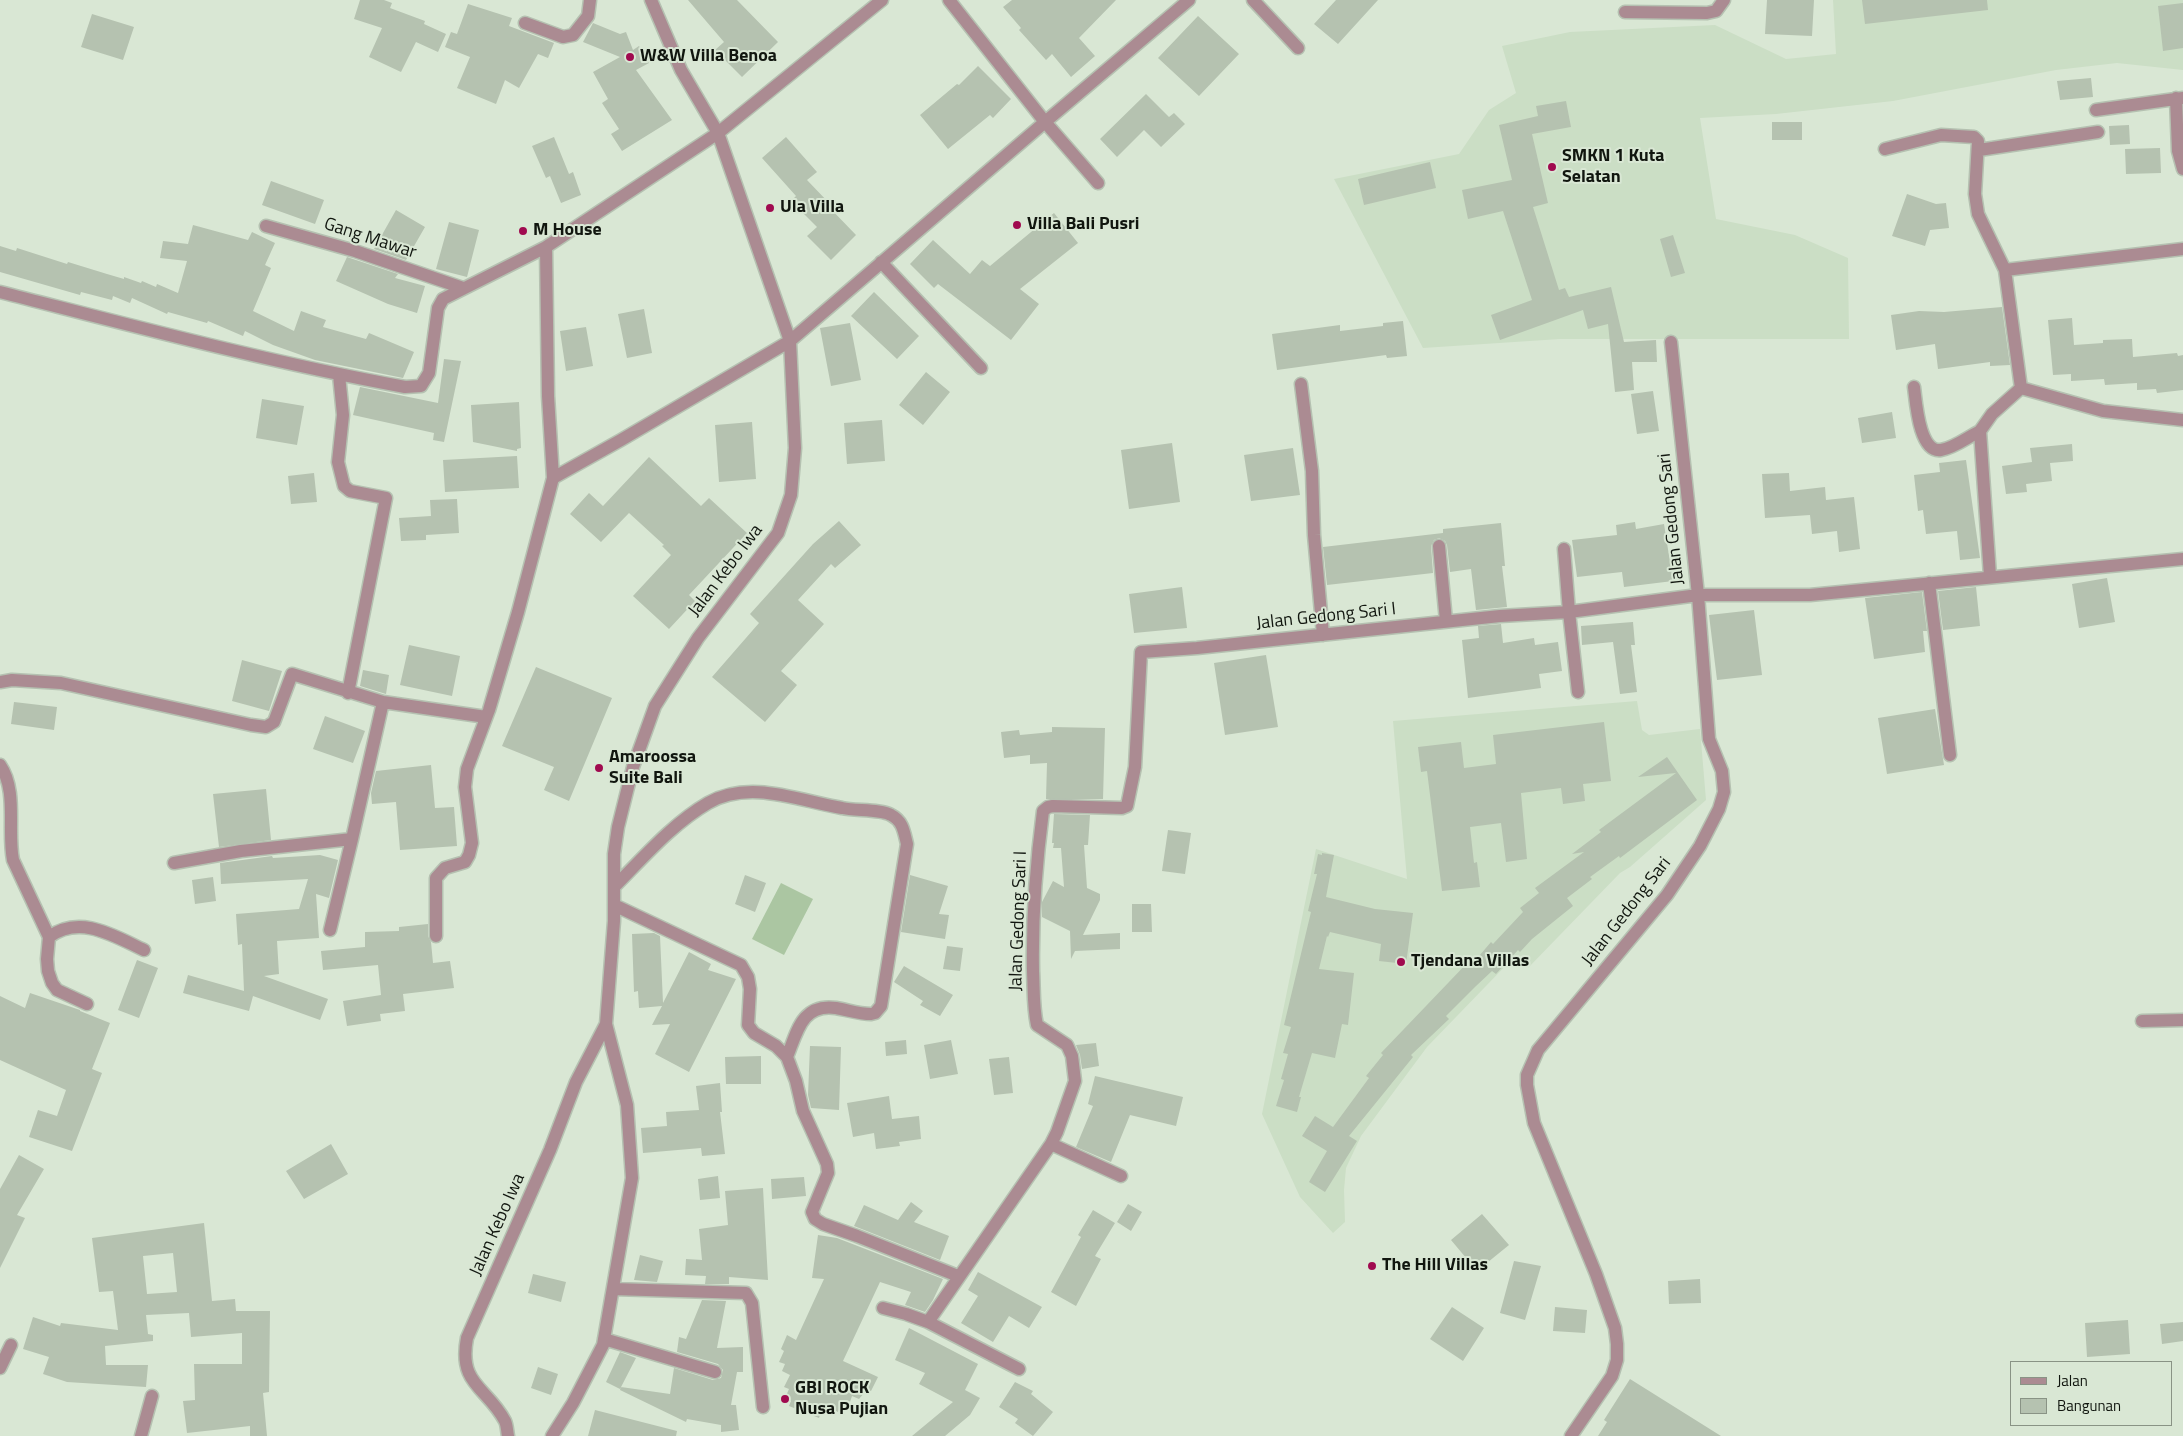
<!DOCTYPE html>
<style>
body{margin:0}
#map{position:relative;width:2183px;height:1436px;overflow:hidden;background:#d9e7d4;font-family:"Titillium Web",sans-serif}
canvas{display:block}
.legend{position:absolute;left:2010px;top:1361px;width:162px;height:65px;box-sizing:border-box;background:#d9e7d4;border:1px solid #899385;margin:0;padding:6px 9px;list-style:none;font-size:15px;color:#11160f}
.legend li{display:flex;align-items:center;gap:10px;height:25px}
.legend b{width:25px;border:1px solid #899385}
</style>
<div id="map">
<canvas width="2183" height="1436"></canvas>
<ul class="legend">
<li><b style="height:6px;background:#ab8b92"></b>Jalan</li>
<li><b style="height:14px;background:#b5c2b0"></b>Bangunan</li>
</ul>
</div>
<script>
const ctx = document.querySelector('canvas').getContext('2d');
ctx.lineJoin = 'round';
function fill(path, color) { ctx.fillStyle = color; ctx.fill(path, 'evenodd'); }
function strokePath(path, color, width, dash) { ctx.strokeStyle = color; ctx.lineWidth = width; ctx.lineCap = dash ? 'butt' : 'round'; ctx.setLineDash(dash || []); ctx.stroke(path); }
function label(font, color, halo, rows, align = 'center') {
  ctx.font = font + ' "Titillium Web",sans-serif'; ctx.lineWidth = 4; ctx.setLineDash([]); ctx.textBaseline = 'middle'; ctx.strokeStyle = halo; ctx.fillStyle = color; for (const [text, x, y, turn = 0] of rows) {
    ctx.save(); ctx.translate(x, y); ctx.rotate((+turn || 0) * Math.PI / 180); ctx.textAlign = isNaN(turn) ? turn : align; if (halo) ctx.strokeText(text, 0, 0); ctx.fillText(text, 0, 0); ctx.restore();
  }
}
const built = new Path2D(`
 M1833 0H2183V70L2117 63 2056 70 1893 101 1776 114 1700 118 1716 219 1795 235 1848 258 1849 339H1560L1423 348 1334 179 1459 154 1489 110 1516 93 1502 46 1570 32 1715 25 1786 59 1836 54Z
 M1637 701 1642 730 1649 735 1700 729 1706 800 1630 867 1620 873 1528 968 1515 956 1427 1047 1361 1136 1346 1168 1344 1190 1345 1222 1333 1233 1300 1197 1262 1114 1316 849 1407 879 1393 721Z`);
const green = new Path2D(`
 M781 883 813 899 784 955 752 939Z`);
const building = new Path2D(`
 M360 0H384L392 3 390 8 425 21 424 24 446 34 438 52 416 42 401 72 369 57 382 28 354 19Z
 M688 0H737L778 42 742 77 715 50 724 42Z
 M1012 0H1116L1079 38 1095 56 1071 77 1052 54 1046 60 1019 30 1021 28 1003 7Z
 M1336 0H1378L1338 44 1314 24Z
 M1767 0H1814L1812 36 1765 34Z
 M1862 0H1987L1988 10 1865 24Z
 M2183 3V48L2163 51 2158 6Z
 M468 4 512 18 509 26 554 43 548 58 538 54 519 88 505 80 496 104 457 88 470 57 445 47 451 32 457 34Z
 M92 14 134 27 123 60 81 47Z
 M1198 16 1239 54 1199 96 1158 58Z
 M593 23 620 34 626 32 633 50 639 46 649 63 636 70 672 120 622 151 611 134 619 129 602 103 608 99 593 72 620 57 583 42Z
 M978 66 1011 99 993 118 990 115 948 149 920 115 957 84 959 85Z
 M2091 78 2093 97 2060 100 2057 81Z
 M1146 94 1169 117 1174 113 1185 124 1161 147 1144 130 1117 157 1100 139Z
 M1566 101 1571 127 1532 134 1548 203 1533 207 1559 290 1565 288 1569 297 1611 287 1624 342 1656 340 1657 362H1632L1634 390 1615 392 1608 324 1588 329 1583 310 1500 340 1491 315 1532 300 1503 211 1468 219 1462 190 1512 180 1499 125 1538 116 1536 106Z
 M1772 122H1802V140H1772Z
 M2129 125 2130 144 2110 145 2109 126Z
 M554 137 569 174 573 172 581 195 561 203 550 176 546 178 532 146Z
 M786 137 817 172 807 180 830 204 828 206 856 235 831 260 807 236 817 227 791 201 796 196 762 158Z
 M2160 148 2161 173 2126 174 2125 149Z
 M1430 162 1436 188 1364 205 1358 179Z
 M271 181 324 200 315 224 262 205Z
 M1907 194 1936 204 1946 203 1949 228 1930 230 1925 246 1892 236Z
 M396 210 425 227 406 260 374 249Z
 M1054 213 1078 243 1020 289 1039 304 1011 340 938 284 934 288 910 264 933 240 970 274 982 260 990 266Z
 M449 222 479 230 467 277 436 269Z
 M193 225 248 240 252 232 275 243 265 265 271 268 253 311 294 331 301 311 326 320 323 327 366 339 369 333 414 352 403 378 315 360 273 345 245 331 243 336 208 321 207 323 168 312 167 314 132 298 130 303 113 296 112 300 81 292 80 295 0 272V246L16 251 17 248 67 264 68 262 107 274 124 279V277L141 283 142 281 156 287 157 284 178 293 187 261 160 258 163 241 188 244Z
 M1673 235 1685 273 1671 277 1660 239Z
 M347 257 398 274 395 278 425 286 417 313 388 304 336 281Z
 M874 292 919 336 897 359 851 316Z
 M2002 307 2010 365 1990 366V362L1938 369 1935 344 1896 350 1891 315 1919 311 1944 312Z
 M644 309 652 353 627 358 618 314Z
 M2072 318 2074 345 2103 343V340L2132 339 2133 357 2177 353 2178 356 2183 355V390L2157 393 2156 389 2137 390V383L2105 385 2104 379 2071 381V374L2053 375 2048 320Z
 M1403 321 1407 356 1387 358 1386 355 1277 370 1272 334 1340 325V331L1383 326V323Z
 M850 323 861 380 831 386 820 328Z
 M586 327 593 366 566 371 560 331Z
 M444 359 461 361 444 442 433 440 434 433 353 415 360 387 438 403Z
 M926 372 950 392 923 425 899 405Z
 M1653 391 1659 431 1637 434 1631 394Z
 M262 399 304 406 297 445 256 438Z
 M519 402 521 448 517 449V451L473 442 471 405Z
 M1892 412 1896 438 1862 443 1858 418Z
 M882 420 885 461 847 464 844 423Z
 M752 422 756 479 719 482 715 425Z
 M1172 443 1180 502 1129 509 1121 450Z
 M2072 444 2073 461 2050 463 2052 481 2026 484 2027 492 2006 494 2002 466 2032 462 2030 448Z
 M1293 448 1300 495 1251 501 1244 455Z
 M517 456 519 488 445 492 443 460Z
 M649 457 701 506 709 498 747 533 689 595 695 601 669 629 633 596 671 555 662 546 664 545 629 513 601 542 570 514 589 493 603 506Z
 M1966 460 1980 558 1960 560 1957 531 1926 534 1923 510 1918 511 1914 475 1940 472 1939 463Z
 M314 473 317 502 291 504 288 476Z
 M1789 473 1790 491 1825 487 1826 500 1854 497 1860 549 1839 552 1837 531 1812 534 1810 515 1765 518 1762 474Z
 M457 499 459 533 426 535V540L401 541 399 518 431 516 430 500Z
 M839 521 861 545 835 568 831 564 798 600 824 624 781 671 797 685 765 722 712 677 759 623 750 614 813 544Z
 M1635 522 1636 529 1664 524 1673 581 1624 587 1622 572 1577 577 1572 540 1617 535 1616 525Z
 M1501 523 1505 566H1502L1507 607 1476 610 1471 569 1450 572 1447 545 1445 541 1439 538 1434 540 1431 546 1433 573 1327 585 1323 547 1443 533V529Z
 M2107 578 2115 622 2079 628 2072 584Z
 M1182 587 1187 628 1134 633 1129 594Z
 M1976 587 1980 626 1943 630 1938 591Z
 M1922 592 1927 631H1923L1925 652 1874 659 1865 598Z
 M1754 610 1762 675 1717 680 1709 615Z
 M1633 622 1635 645H1631L1637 692 1620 694 1613 642 1582 645 1581 626Z
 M1501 624 1503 643 1534 638 1535 645 1558 642 1562 671 1539 674 1541 688 1468 698 1462 640 1479 638 1478 626Z
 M409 645 460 656 452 696 400 685Z
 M1266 655 1278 727 1225 735 1214 663Z
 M242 660 282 671 269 711 232 701Z
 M536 667 612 698 569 801 544 790 554 767 502 746Z
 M363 670 389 675 386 694 360 686Z
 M14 702 57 707 54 730 11 724Z
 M1935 709 1944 765 1887 774 1878 718Z
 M325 716 365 731 353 763 313 749Z
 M1604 722 1611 781 1583 784 1585 801 1563 804 1561 788 1521 793 1527 859 1506 862 1501 823 1470 827 1474 863 1477 862 1480 887 1442 891 1427 771 1421 772 1418 747 1461 742 1464 768 1496 764 1493 735Z
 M1052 727 1105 728 1103 799H1046L1047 763 1030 764V755L1004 758 1001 732 1019 730 1020 735 1052 732Z
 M1667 757 1697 800 1620 858 1619 856 1590 877 1592 879 1567 898 1573 906 1532 939 1520 952 1518 950 1496 974 1492 971 1476 986 1446 1016 1449 1019 1411 1055 1413 1057 1349 1136 1357 1141 1325 1192 1309 1182 1327 1151 1302 1136 1315 1116 1333 1127 1369 1078 1366 1076 1383 1055 1381 1053 1471 959 1474 962 1491 942 1493 944 1523 912 1520 908 1539 893 1535 888 1584 852 1572 854 1601 832 1599 830 1676 773 1638 777Z
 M431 765 435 808 454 807 457 846 400 850 396 802 372 804 371 793 376 771Z
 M266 789 271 840 219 847 213 794Z
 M1054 814 1090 815 1088 845H1084L1087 888 1100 894V900L1083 935 1120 933V949L1075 951 1071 959 1070 931 1042 917V902L1053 881 1064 887 1061 848H1053L1054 843H1052Z
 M1168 830 1191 833 1185 874 1162 871Z
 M1322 853 1334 855 1326 897 1375 909 1413 913 1406 964 1379 961 1381 944 1330 932 1328 937 1327 936 1319 969 1354 973 1348 1025 1342 1024 1335 1058 1312 1053 1299 1097H1301L1297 1112 1276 1106 1284 1080 1281 1079 1288 1054 1283 1053 1291 1027 1284 1025 1311 912 1308 911 1317 874H1314L1318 854 1322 855Z
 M320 855 338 860 329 898 316 894 319 938 277 941 279 974 264 976 328 999 320 1020 253 996 249 1011 183 993 188 975 244 991 242 944 238 945 236 914 299 909 308 879 221 884 220 863 272 856 273 858Z
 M745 875 766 883 755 912 735 904Z
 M910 875 948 886 939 914 949 915 945 939 901 932Z
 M213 877 216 901 195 904 192 880Z
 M1132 904H1151L1152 932H1132Z
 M428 924V936L431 942 433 963 450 961 454 988 403 994 405 1011 380 1014 381 1021 347 1026 343 1001 381 995 378 965 323 970 321 951 365 947V932L399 931V927Z
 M654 933 660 936 663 1003 689 952 711 964 708 970 736 979 689 1072 655 1054 670 1024 652 1025 662 1006 639 1008 638 991 634 992 632 934Z
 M947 946 963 948 960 971 943 969Z
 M137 960 158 968 139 1018 118 1010Z
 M904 966 953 995 940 1016 920 1005 923 1001 894 982Z
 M30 993 80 1010V1011L110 1023 92 1069 102 1073 72 1151 29 1137 38 1110 57 1116 66 1090 0 1060V996L25 1008Z
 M906 1040 907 1054 886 1056 885 1042Z
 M951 1040 958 1074 930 1079 924 1045Z
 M1096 1043 1099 1066 1082 1069 1080 1055 1076 1045Z
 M810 1046 841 1047 839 1110 811 1108 808 1095Z
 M761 1056V1084H726L725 1057Z
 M1009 1057 1013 1093 994 1095 989 1059Z
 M1095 1076 1183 1097 1176 1126 1130 1115 1111 1162 1076 1147 1093 1106 1088 1104Z
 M720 1083 722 1112H720L725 1154 702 1156 701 1148 643 1153 641 1128 667 1126 666 1112 699 1110 696 1086Z
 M889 1096 892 1119 919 1116 921 1139 899 1142 900 1146 876 1149 874 1133 853 1137 847 1103Z
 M331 1144 348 1174 304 1199 286 1171Z
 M19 1155 44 1169 17 1215 25 1218 0 1268V1189Z
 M718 1176 720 1198 700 1200 698 1179Z
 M804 1177 806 1196 772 1199 771 1179Z
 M763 1188 768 1280 729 1277V1284H705L706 1276 685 1275 686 1259 702 1260 699 1229 728 1225 725 1191Z
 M911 1202 923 1211 914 1222 949 1236 940 1260 854 1226 864 1205 898 1220Z
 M1128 1204 1142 1212 1131 1231 1117 1222Z
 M1093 1210 1115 1223 1095 1256 1101 1259 1076 1306 1051 1292 1081 1237 1078 1235Z
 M1482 1214 1509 1245 1477 1271 1451 1240Z
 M204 1223 212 1301 235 1299 236 1311H270L269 1392 263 1393 267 1436H250V1426L187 1433 183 1401 195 1400 194 1364H242V1333L191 1337 189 1313 146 1315 148 1334 153 1335V1341L105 1346 106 1365H148L146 1387 67 1382 43 1374 49 1357 23 1349 33 1317 60 1326 61 1323 118 1330 113 1291 99 1292 92 1238ZM173 1253 177 1292 147 1294 143 1256Z
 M818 1235 837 1238 943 1279 933 1300 925 1312 905 1305 911 1292 880 1282 843 1361 878 1377 871 1391 865 1392 859 1399 852 1396 850 1402 843 1400 838 1412 831 1409 830 1412 827 1410 825 1414 821 1412 819 1418 789 1406 791 1401 785 1398 789 1389 784 1387 790 1375 782 1371 785 1364 779 1362 784 1351 781 1349 787 1335 796 1340 824 1279 812 1278Z
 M640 1255 663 1261 657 1282 634 1280Z
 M1514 1261 1541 1266 1525 1320 1500 1313Z
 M978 1272 1042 1307 1029 1328 1009 1316 993 1342 961 1323 978 1296 968 1290Z
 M533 1274 566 1282 561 1302 528 1293Z
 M1700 1279 1701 1303 1669 1304 1668 1281Z
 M702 1300 726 1301 717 1348 743 1347V1372H737L731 1405H736L739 1430 721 1432V1425L687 1419 686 1422 620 1390 621 1387 670 1394 674 1368 713 1380 721 1378 723 1370 718 1364 677 1352 679 1337 686 1339Z
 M1452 1307 1484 1328 1463 1361 1430 1339Z
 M1555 1307 1587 1310 1585 1333 1553 1331Z
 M2128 1320 2130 1354 2087 1357 2085 1323Z
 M2183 1322V1341L2162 1344 2160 1324Z
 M909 1328 978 1364 965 1390 980 1398 970 1415 945 1436H912L953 1402 919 1384 925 1373 895 1360Z
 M620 1352 636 1358 620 1389 606 1382Z
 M538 1367 558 1374 551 1395 531 1388Z
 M1630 1379 1721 1436H1598L1607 1422 1604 1420Z
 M1015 1382 1033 1391 1031 1394 1053 1412 1033 1436 1015 1423 1018 1419 999 1407Z
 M595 1410 677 1431 676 1436H588Z`);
const minor = new Path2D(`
 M949 0 1045 122 1098 183
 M1253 0 1298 48
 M1625 12 1707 13 1716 11 1724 0
 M525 23 563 37 573 35 588 16 590 0
 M2176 98 2178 151 2183 169
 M2096 110 2183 98
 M1885 149 1941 135 1974 137 1978 141 1975 194 1978 214 2005 270 2021 388
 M1979 150 2098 132
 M266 226 355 251 463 288
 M881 262 981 368
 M2005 270 2183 249
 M0 292C134 326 268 362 405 387L421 386 429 373 438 308 443 299 546 247
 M339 375 343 415 338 462 344 486 350 491 386 498 348 693
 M1301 384 1312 471 1314 535 1323 635
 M1914 387C1916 402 1919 453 1941 450 1954 448 1968 437 1980 431
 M553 478 621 440 790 341 1045 122 1189 0
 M1439 546 1446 621
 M1564 549 1569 612 1578 692
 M1990 576 1980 431 1992 414 2021 388 2103 411 2183 420
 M1929 583 1950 755
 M0 682 12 680 61 683 251 725 266 727 274 722 292 674 383 702 486 717
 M0 765C18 791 7 830 13 860L49 937 47 959 48 971 52 983 57 990 87 1004
 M174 863 241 851 352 839 383 702
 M614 887C643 858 672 824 708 803 750 779 800 801 842 808 855 811 881 809 891 815 903 821 904 832 907 844L881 1006 875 1013 871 1014C859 1014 848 1010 836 1008 802 1003 797 1032 787 1057
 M614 905 741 965 748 977 750 989 748 1025 754 1033 776 1046 787 1057 796 1081 803 1111 827 1164 828 1173 812 1212 815 1219 823 1224 857 1236 958 1276
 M330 930 352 839
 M436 936V878L445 868 465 862 469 855 472 843 465 787 467 769 489 710 518 612 553 478 548 396 546 247 718 133 882 0
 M49 937C80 914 114 936 144 950
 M2142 1021 2183 1020
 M1051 1144 1121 1176
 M613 1289 746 1293 752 1303 763 1407
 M883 1308 906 1314 928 1322
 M604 1339 715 1372
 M0 1368 11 1345
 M1019 1369 928 1322 1051 1144 1057 1132 1075 1081 1072 1056 1067 1045 1037 1025C1033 1007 1034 989 1033 971 1032 917 1036 864 1043 811L1048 807 1053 806 1122 808 1127 806 1135 767 1141 652 1197 648 1500 616 1569 612 1698 595H1810L2183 559
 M141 1436 152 1396
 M508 1436C507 1431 507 1425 505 1421 487 1387 458 1385 467 1338L550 1150 576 1082 606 1024
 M552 1436 573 1403 603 1345 632 1178 627 1105 606 1024 614 921V854L618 827 633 767 655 706 698 638 778 533 791 495 795 448 790 341 718 133 681 70 651 0
 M1571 1436 1612 1376 1617 1360V1344L1615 1328 1596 1274 1534 1123 1527 1085V1075L1538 1050 1667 895 1700 846 1719 809 1724 792 1722 771 1709 739 1698 595 1671 342`);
const markers = [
 [630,57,5,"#a00a4f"],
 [1552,167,5,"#a00a4f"],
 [770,208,5,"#a00a4f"],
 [1017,225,5,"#a00a4f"],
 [523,231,5,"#a00a4f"],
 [599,768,5,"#a00a4f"],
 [1401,962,5,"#a00a4f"],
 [1372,1266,5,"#a00a4f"],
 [785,1399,5,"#a00a4f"]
];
const poiNames = [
 ["W&W Villa Benoa",640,57],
 ["SMKN 1 Kuta",1562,157],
 ["Selatan",1562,178],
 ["Ula Villa",780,208],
 ["Villa Bali Pusri",1027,225],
 ["M House",533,231],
 ["Amaroossa",609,758],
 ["Suite Bali",609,779],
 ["Tjendana Villas",1411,962],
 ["The Hill Villas",1382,1266],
 ["GBI ROCK",795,1389],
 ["Nusa Pujian",795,1410]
];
const streetNames = [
 ["Gang Mawar",370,239,18],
 ["Jalan Gedong Sari",1672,519,-96],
 ["Jalan Kebo Iwa",726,571,-53],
 ["Jalan Gedong Sari I",1326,617,-6],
 ["Jalan Gedong Sari",1627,912,-52],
 ["Jalan Gedong Sari I",1019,921,-88],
 ["Jalan Kebo Iwa",498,1225,-66]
];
fill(built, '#cbdec5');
fill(green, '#abc6a2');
fill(building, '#b5c2b0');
strokePath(minor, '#b5c1b1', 15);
strokePath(minor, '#ab8b92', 12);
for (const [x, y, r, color] of markers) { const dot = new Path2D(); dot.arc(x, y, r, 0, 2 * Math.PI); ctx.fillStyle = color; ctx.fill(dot); strokePath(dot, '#d9e7d4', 2); }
label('bold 18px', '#11160f', '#d9e7d4', poiNames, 'left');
label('18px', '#11160f', '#d9e7d4', streetNames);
</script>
